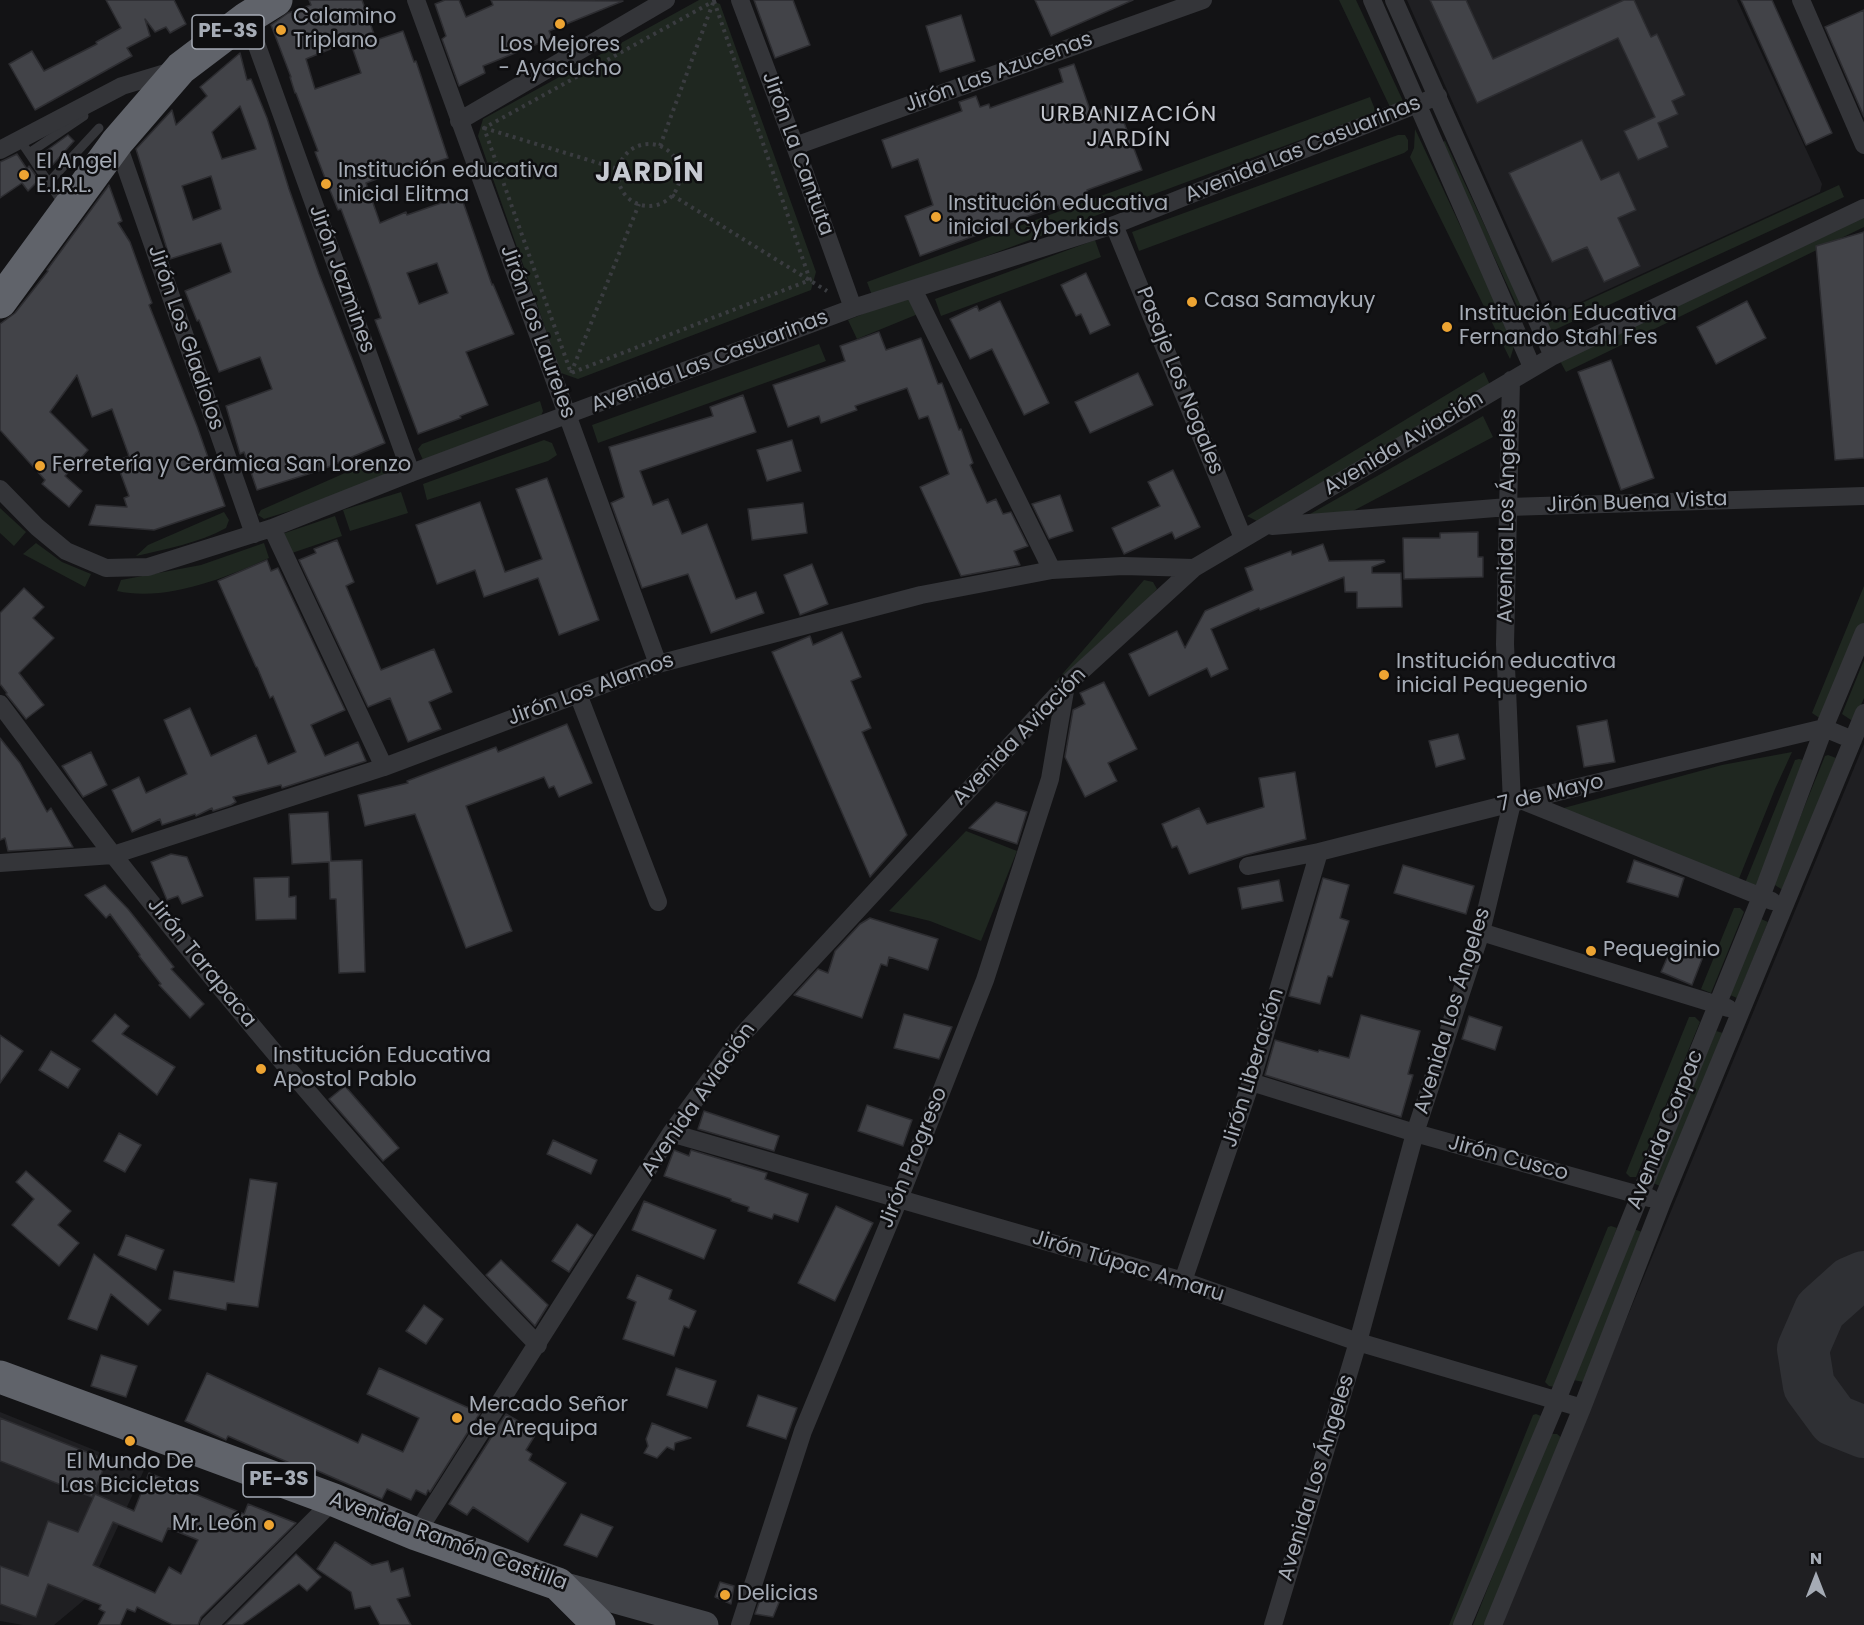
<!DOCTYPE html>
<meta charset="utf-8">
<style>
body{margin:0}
#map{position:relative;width:1864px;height:1625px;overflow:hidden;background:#131315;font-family:Poppins,sans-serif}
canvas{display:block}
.north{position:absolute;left:1786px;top:1547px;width:60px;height:60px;-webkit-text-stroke:4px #0e0e10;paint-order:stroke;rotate:0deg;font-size:16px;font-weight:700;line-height:24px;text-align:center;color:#a5abb5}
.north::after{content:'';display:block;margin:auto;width:21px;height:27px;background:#a5abb5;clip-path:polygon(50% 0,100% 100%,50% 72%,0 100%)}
</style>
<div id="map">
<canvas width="1864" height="1625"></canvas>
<div class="north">N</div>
</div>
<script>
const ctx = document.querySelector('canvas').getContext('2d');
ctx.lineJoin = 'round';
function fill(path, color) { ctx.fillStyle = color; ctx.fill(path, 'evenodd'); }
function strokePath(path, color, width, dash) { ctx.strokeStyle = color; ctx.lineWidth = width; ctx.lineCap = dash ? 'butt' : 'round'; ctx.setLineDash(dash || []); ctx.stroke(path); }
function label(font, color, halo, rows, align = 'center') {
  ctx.font = font + ' Poppins,sans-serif'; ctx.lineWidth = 5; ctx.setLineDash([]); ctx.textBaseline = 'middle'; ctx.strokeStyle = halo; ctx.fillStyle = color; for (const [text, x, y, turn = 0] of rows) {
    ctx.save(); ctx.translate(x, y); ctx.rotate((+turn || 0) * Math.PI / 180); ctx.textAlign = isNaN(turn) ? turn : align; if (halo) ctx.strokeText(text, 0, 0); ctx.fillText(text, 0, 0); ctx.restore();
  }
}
const built = new Path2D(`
 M1407 0H1737L1822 184 1820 192 1548 317Z
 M1864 744V1625H1500Z
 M0 1412 144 1470 84 1600 54 1625H23L0 1621Z`);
const green = new Path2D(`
 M699 0H710L720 4 816 272 811 290 578 379 561 373 478 136 483 119Z
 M1339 0H1356L1403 101 1390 107Z
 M1370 97 1376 112 873 298 867 282Z
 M1415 129 1515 343 1510 359 1410 157 1414 148Z
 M1398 135H1405L1408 140V150L1404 153 1139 251 1132 232Z
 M1445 141 1528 318 1524 321 1441 143Z
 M1839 185 1844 197 1539 337 1534 325Z
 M1864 215V227L1566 372 1560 361Z
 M1095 240 1101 257 941 316 935 299Z
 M910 295 918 314 857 339 848 320Z
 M819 344 826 361 598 443 592 425Z
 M1484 372 1490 385 1257 521 1247 516Z
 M540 401 543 411 540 418 423 460 418 449 422 444Z
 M1483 416 1493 437 1351 512 1303 518Z
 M544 440 552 443 557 455 548 461 427 500 423 484Z
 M379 458 385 459 388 464 385 476 319 502 264 519 258 515 261 510Z
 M401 492 408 513 350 531 343 510Z
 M0 508 26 532 14 546 0 533Z
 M224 512 229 520 226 528C199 543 166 549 136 556L148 545Z
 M335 516 342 536 289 554 282 534Z
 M36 543 62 562 91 574 85 587 23 554Z
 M264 543 269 558C226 578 165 602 117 591L121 580 201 565Z
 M1144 580 1153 582 1157 589 1150 597 1051 687Z
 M1864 586V624L1821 719 1812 713Z
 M1864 660V698L1855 719 1851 720 1842 714Z
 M1792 752 1775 789 1738 881 1549 812 1722 765Z
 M1828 755 1836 758 1783 890 1773 884 1825 756Z
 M1799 759 1803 760 1758 889 1745 883 1795 760Z
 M966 831 1017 851 981 941 930 921 889 911Z
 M1734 908H1740L1744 912 1711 993 1701 989Z
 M1761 919 1768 922 1737 998 1730 995Z
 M1689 1017H1695L1700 1022 1636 1177H1630L1626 1173Z
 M1716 1031 1723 1033 1660 1186 1653 1183Z
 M1611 1226 1617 1228 1555 1387 1549 1386 1545 1382 1608 1227Z
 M1634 1229 1642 1232 1584 1382 1573 1380Z
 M1536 1414 1541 1416 1461 1625H1449L1533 1415Z
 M1549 1434H1557L1563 1439 1488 1625H1473Z`);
const taxiway = new Path2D(`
 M1864 1277 1850 1283 1820 1310 1803 1349 1809 1386 1834 1420 1864 1432`);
const building = new Path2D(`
 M106 0H174L186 24 170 33 166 27 155 32 145 19 150 36 127 48 132 56 35 110 9 64 32 51 44 71 97 44 96 42 121 28Z
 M309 0H362L376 40 403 31 414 62 416 61 448 158 407 171 406 168 366 183 380 223 406 212 407 215 461 196 492 285 493 284 514 334 466 352 488 405 460 416 461 418 418 434 375 320 381 318 369 284 341 209 338 210 325 178 315 152 318 151 296 93H295L290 77H291L271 25 288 13 311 5ZM350 41 361 73 315 89 306 59ZM437 263 448 293 419 304 407 273Z
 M445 0H459L466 17 493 5 491 0 623 1 549 31 552 38 483 66 485 73 459 86 442 39 446 36 435 4Z
 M754 0H793L810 45 775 58Z
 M1035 0H1133L1051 36Z
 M1430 0H1466L1493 59 1624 0H1634L1651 37 1657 34 1685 95 1672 101 1678 114 1658 123 1668 147 1638 160 1624 131 1655 117 1618 38 1477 103Z
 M1741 0H1772L1832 133 1806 145Z
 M1864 10V117L1825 27Z
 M961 15 975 61 940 72 926 26Z
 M240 53 247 80 251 79 267 118 289 189 319 274 385 443 321 470 257 490 244 452 240 454 226 406 272 389 260 357 219 372 199 320 197 321 185 291 231 272 221 243 170 259 136 149 172 110 176 125 207 96 200 87ZM240 106 256 149 222 159 212 132ZM211 176 221 209 193 220 182 186Z
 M1074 64 1091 113 1117 104 1142 170 1087 190 1089 197 1060 209 1058 205 920 256 905 216 933 205 918 159 892 168 882 140 962 111 959 102 976 96 980 107 989 104 990 108 1063 82 1059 69Z
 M68 135 74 141 48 170 39 156Z
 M1582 140 1601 180 1619 172 1636 210 1618 218 1640 266 1604 282 1587 247 1552 262 1509 173Z
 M17 154 27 169 29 166 39 180 28 191 22 183 0 198V162Z
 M109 185 122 221 118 223 130 242 152 303 149 305 197 426 225 506 154 530 89 525 96 505 127 507 124 498 129 496 116 461 129 456 112 409 92 417 77 375 50 412 88 450 65 476 82 491 69 507 42 484 45 480 0 430V324L15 313 48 271 47 270Z
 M1864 232V458L1835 460 1816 246Z
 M1086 273 1110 325 1090 334 1081 314 1076 316 1061 285Z
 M1000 301 1049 403 1024 415 992 349 970 359 950 319 977 306 979 311Z
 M1747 301 1766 338 1716 364 1697 327Z
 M879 332 886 350 921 338 938 384 942 383 959 430 961 429 973 463 970 465 987 503 996 499 1003 514 1011 512 1028 546 1014 551 1020 565 961 576 920 487 949 474 928 416 919 419 907 388 855 406 857 410 821 423 819 416 788 427 773 385 845 361 840 346Z
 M1611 360 1654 478 1621 490 1578 372Z
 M1138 373 1153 405 1090 433 1075 402Z
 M743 395 756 432 640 471 653 505 668 499 682 534 707 524 736 599 756 592 764 613 711 633 688 574 642 588 611 503 624 497 609 447 713 416 710 407Z
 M792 440 801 471 767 481 757 450Z
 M1173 470 1200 527 1175 539 1172 532 1124 554 1112 528 1160 506 1148 482Z
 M547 478 599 620 559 635 538 578 484 597 475 570 437 584 416 525 480 502 505 572 542 559 516 489Z
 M1060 495 1073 531 1049 539 1032 504Z
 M803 503 807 533 752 540 748 509Z
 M1478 532V557H1483V577L1404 579 1403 538H1440V533Z
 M337 540 354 582 346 586 381 670 434 649 452 692 429 702 441 729 408 742 390 698 368 707 299 560 316 553 314 549Z
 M1323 544 1329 561 1384 560 1385 562 1372 567V573H1401L1402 607 1357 608V592H1345L1344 577 1260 610 1259 608 1211 629 1228 669 1211 677 1207 668 1149 696 1129 654 1177 631 1185 648 1205 611 1253 590 1245 568 1291 551 1292 555Z
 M267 560 271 571 278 568 345 710 311 725 325 756 358 742 366 761 282 788 281 785 233 797 236 802 231 805 213 811 212 808 196 816 195 814 162 825 160 819 132 832 112 790 139 777 146 793 187 774 164 720 190 708 211 756 256 735 268 764 296 752 273 696 270 698 257 667H256L218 581Z
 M812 564 828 604 800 615 784 575Z
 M24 588 44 607 33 618 54 638 19 673 44 705 26 719 6 694 7 693 0 684V613Z
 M842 632 861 677 851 681 871 728 862 732 907 835 870 877 772 652 810 636 813 645Z
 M1104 682 1137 749 1108 763 1117 781 1085 797 1065 757 1073 710 1085 704 1080 693Z
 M1607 720 1615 762 1584 767 1577 726Z
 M567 724 592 783 559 797 554 786 549 788 544 777 466 806 512 931 466 948 415 814 365 826 358 795 408 783 407 781 496 747 498 752Z
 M1458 734 1465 759 1436 767 1429 741Z
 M0 738 20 763 47 812 51 808 73 847 8 851 5 838 0 840Z
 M91 752 107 785 83 797 62 766Z
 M1295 772 1306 839 1246 855 1189 874 1177 846 1172 848 1162 824 1199 808 1207 824 1264 807 1259 778Z
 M996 802 1027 812 1017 844 969 828Z
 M328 812 331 861 362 860 365 972 339 973 336 899H330L329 862 292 864 289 814Z
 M171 854 187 857 203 896 182 904 178 896 167 900 151 862Z
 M1634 860 1684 878 1678 897 1627 882Z
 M1403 865 1474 886 1466 914 1394 893Z
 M289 877V897L296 896V919L256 920 254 878Z
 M1323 878 1349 885 1340 918 1349 921 1332 977 1328 976 1320 1004 1289 996Z
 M1279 880 1283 901 1242 909 1238 888Z
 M105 885 128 909 174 967 171 969 204 1004 190 1018 159 985 161 984 139 956 140 955 110 914 106 918 85 895Z
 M870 918 938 939 928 970 889 957 887 966 881 964 862 1018 794 995 818 969 828 973 835 951 860 924Z
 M1674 942 1704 954 1692 985 1661 972Z
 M115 1014 129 1026 122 1034 175 1067 157 1095 92 1041Z
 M904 1014 952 1027 939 1059 894 1048Z
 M1361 1015 1420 1031 1408 1074 1413 1075 1401 1117 1265 1075 1275 1040 1318 1052 1319 1050 1349 1058Z
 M1469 1016 1502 1027 1495 1050 1462 1039Z
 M0 1035 23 1051 0 1083Z
 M51 1051 80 1069 68 1088 39 1070Z
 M345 1086 399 1148 383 1161 329 1099Z
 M867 1105 912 1120 903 1146 858 1131Z
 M704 1111 779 1136 774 1151 698 1129Z
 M119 1133 141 1145 125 1172 104 1161Z
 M553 1140 597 1160 591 1174 547 1154Z
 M674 1150 689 1156 691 1150 767 1173 765 1179 808 1194 798 1222 774 1214 772 1219 748 1211 749 1207 731 1201V1199L664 1176Z
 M26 1171 71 1211 58 1225 79 1243 59 1266 12 1225 34 1199 16 1182Z
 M250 1179 277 1183 258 1307 227 1303 226 1310 169 1299 174 1271 234 1282Z
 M644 1201 716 1230 704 1259 632 1230Z
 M836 1206 873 1223 835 1301 798 1283Z
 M577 1224 593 1235 569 1272 552 1261Z
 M126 1235 164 1250 156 1270 118 1255Z
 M94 1254 161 1310 148 1325 111 1294 97 1330 68 1319Z
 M501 1260 548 1305 535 1326 486 1275Z
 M637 1275 672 1290 669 1299 696 1311 689 1328 684 1326 674 1356 623 1339 636 1302 627 1298Z
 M424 1305 443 1319 426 1344 406 1331Z
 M101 1355 137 1366 126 1397 91 1386Z
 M379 1368 480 1413 430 1492 428 1490 426 1495 416 1490 411 1500 387 1489 382 1499 302 1464 301 1468 228 1436 226 1440 185 1421 207 1373 358 1443 362 1434 403 1452 419 1418 367 1394Z
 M676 1368 716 1381 707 1408 667 1395Z
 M758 1395 797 1408 786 1439 747 1426Z
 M506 1414 537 1432 526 1450 532 1454 529 1460 566 1483 528 1542 473 1507 467 1515 449 1504Z
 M0 1418 107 1460 92 1497 0 1461Z
 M652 1423 691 1438 675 1443 674 1450 667 1447 657 1458 644 1453 648 1446 646 1439Z
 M149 1473 184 1487 183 1489 244 1514 248 1504 296 1523 201 1617 198 1625H173L137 1607 135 1612 127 1609 120 1625H98L105 1612 99 1609 101 1605 48 1584 36 1617 0 1604V1566L28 1576 48 1521 78 1532 95 1494 134 1511ZM113 1522 162 1542 168 1528 198 1540 181 1574 169 1567 155 1593 93 1565Z
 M581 1514 613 1527 597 1557 564 1545Z
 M335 1542 372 1565 388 1561 391 1572 403 1568 410 1596 397 1599 411 1625H380L370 1606 355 1609 351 1592 317 1569Z
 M296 1554 321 1577 307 1591 299 1584 242 1625H225Z
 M720 1582 734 1586 731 1604 715 1597Z
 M762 1594 780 1600 773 1617 755 1614Z`);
const path = new Path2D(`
 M714 1 810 280 571 373 484 128Z
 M484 128 618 169
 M618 175a31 31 0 1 1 62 0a31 31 0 1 1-62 0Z
 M660 146 713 3
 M672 195 827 291
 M571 373 639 204`);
const lane = new Path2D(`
 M20 140 63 204
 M29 153 84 116
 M49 182 99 128`);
const street = new Path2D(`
 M416 0 658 664
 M740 0 795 146 853 308
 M1372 0 1532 367
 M1394 0 1553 356
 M1801 0 1864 145
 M247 18 411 473
 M459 121 666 0
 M117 142 254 534
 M795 146 1203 0
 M0 150 122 86 175 70
 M1114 225 1243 538
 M913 289 1052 570
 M0 489 37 527 66 551 106 568 148 567 272 528 411 473 853 308 1114 225 1438 96
 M1272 526 1508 507 1864 496
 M272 528 384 767
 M578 694 658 902
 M0 704C38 754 75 806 114 856 248 1025 387 1190 538 1345
 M1523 801 1772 901
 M0 863 113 855 384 767 658 664 921 595 1052 570 1123 566 1194 568
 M1248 866 1319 852 1512 803 1824 728 1853 740
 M1481 932 1728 1008
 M1251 1082 1415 1133 1650 1198
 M671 1133 1183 1281 1358 1342 1582 1408
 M1183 1281 1251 1082 1319 852
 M416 1534 671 1133 743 1034 1066 685 1194 568 1553 356 1864 208
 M209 1625 334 1500
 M740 1625 803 1431 899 1199 985 980 1050 779 1066 685
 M1273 1625 1358 1342 1415 1133 1481 932 1512 803 1505 644 1511 380
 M1462 1625 1557 1400 1761 897 1824 728 1864 632
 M1493 1625 1582 1408 1662 1202 1864 713`);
const secondary = new Path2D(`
 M558 1584 705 1625`);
const highway = new Path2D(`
 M0 302 117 142 181 68 247 18 276 0
 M0 1377 334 1500 416 1534 558 1584 599 1625`);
const markers = [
 [560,24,6,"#eda432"],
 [281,30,6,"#eda432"],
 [24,175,6,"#eda432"],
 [326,184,6,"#eda432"],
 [936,217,6,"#eda432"],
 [1192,302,6,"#eda432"],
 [1447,327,6,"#eda432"],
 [40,466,6,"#eda432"],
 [1384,675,6,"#eda432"],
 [1591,951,6,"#eda432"],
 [261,1069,6,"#eda432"],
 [457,1418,6,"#eda432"],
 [130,1441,6,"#eda432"],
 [269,1525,6,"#eda432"],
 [725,1595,6,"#eda432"]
];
const shields = [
 [228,32,72],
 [279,1480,72]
];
const shieldNames = [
 ["PE-3S",228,32],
 ["PE-3S",279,1480]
];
const poiNames = [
 ["Calamino",293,18],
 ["Triplano",293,42],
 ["Los Mejores",560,46,"center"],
 ["- Ayacucho",560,70,"center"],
 ["El Angel",36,163],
 ["E.I.R.L.",36,187],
 ["Institución educativa",338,172],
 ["inicial Elitma",338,196],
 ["Institución educativa",948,205],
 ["inicial Cyberkids",948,229],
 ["Casa Samaykuy",1204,302],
 ["Institución Educativa",1459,315],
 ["Fernando Stahl Fes",1459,339],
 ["Ferretería y Cerámica San Lorenzo",52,466],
 ["Institución educativa",1396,663],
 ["inicial Pequegenio",1396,687],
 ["Pequeginio",1603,951],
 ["Institución Educativa",273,1057],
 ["Apostol Pablo",273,1081],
 ["Mercado Señor",469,1406],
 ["de Arequipa",469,1430],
 ["El Mundo De",130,1463,"center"],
 ["Las Bicicletas",130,1487,"center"],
 ["Mr. León",257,1525,"right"],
 ["Delicias",737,1595]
];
const streetNames = [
 ["Jirón Las Azucenas",999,73,-20],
 ["Avenida Las Casuarinas",1303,150,-22],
 ["Jirón La Cantuta",797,154,70],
 ["Jirón Jazmines",341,279,70],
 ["Jirón Los Laureles",537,332,70],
 ["Jirón Los Gladiolos",185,338,71],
 ["Avenida Las Casuarinas",710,362,-21],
 ["Pasaje Los Nogales",1179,381,68],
 ["Avenida Aviación",1404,444,-31],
 ["Jirón Buena Vista",1637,503,-2],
 ["Avenida Los Ángeles",1508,516,-89],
 ["Jirón Los Alamos",591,690,-20],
 ["Avenida Aviación",1020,737,-46],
 ["7 de Mayo",1551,794,-13],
 ["Jirón Tarapaca",201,963,51],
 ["Avenida Los Ángeles",1453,1011,-73],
 ["Jirón Liberación",1254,1068,-73],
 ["Avenida Aviación",699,1100,-55],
 ["Avenida Corpac",1666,1130,-68],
 ["Jirón Progreso",914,1158,-68],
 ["Jirón Cusco",1508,1159,15],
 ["Jirón Túpac Amaru",1128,1267,17],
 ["Avenida Los Ángeles",1317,1478,-73],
 ["Avenida Ramón Castilla",448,1542,20]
];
const neighbourhoodNames = [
 ["URBANIZACIÓN",1129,115],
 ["JARDÍN",1129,140]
];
const districtNames = [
 ["JARDÍN",650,174]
];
fill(built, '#1f1f22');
fill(green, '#1f2720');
strokePath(taxiway, '#2f3034', 52);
fill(building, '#424348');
strokePath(building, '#2d2d31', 1.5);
strokePath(path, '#3a3c40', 4, [3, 4.5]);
strokePath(lane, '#343539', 9);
strokePath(street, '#343539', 18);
strokePath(secondary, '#424449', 27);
strokePath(highway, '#60636a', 33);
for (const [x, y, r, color] of markers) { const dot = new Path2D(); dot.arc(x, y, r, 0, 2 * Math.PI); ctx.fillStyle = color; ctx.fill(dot); strokePath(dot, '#0e0e10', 2); }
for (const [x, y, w] of shields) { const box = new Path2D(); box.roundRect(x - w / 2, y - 17, w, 34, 4.5); ctx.fillStyle = '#0e0e10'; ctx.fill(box); strokePath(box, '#a5abb5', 1.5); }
label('bold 20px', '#a5abb5', null, shieldNames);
label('21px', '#a5abb5', '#0e0e10', poiNames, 'left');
label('21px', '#a5abb5', '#0e0e10', streetNames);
ctx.letterSpacing = '1.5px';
label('22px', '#c6c9d1', '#0e0e10', neighbourhoodNames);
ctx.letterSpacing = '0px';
ctx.letterSpacing = '1.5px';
label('bold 27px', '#c6c9d1', '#0e0e10', districtNames);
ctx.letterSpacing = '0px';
</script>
